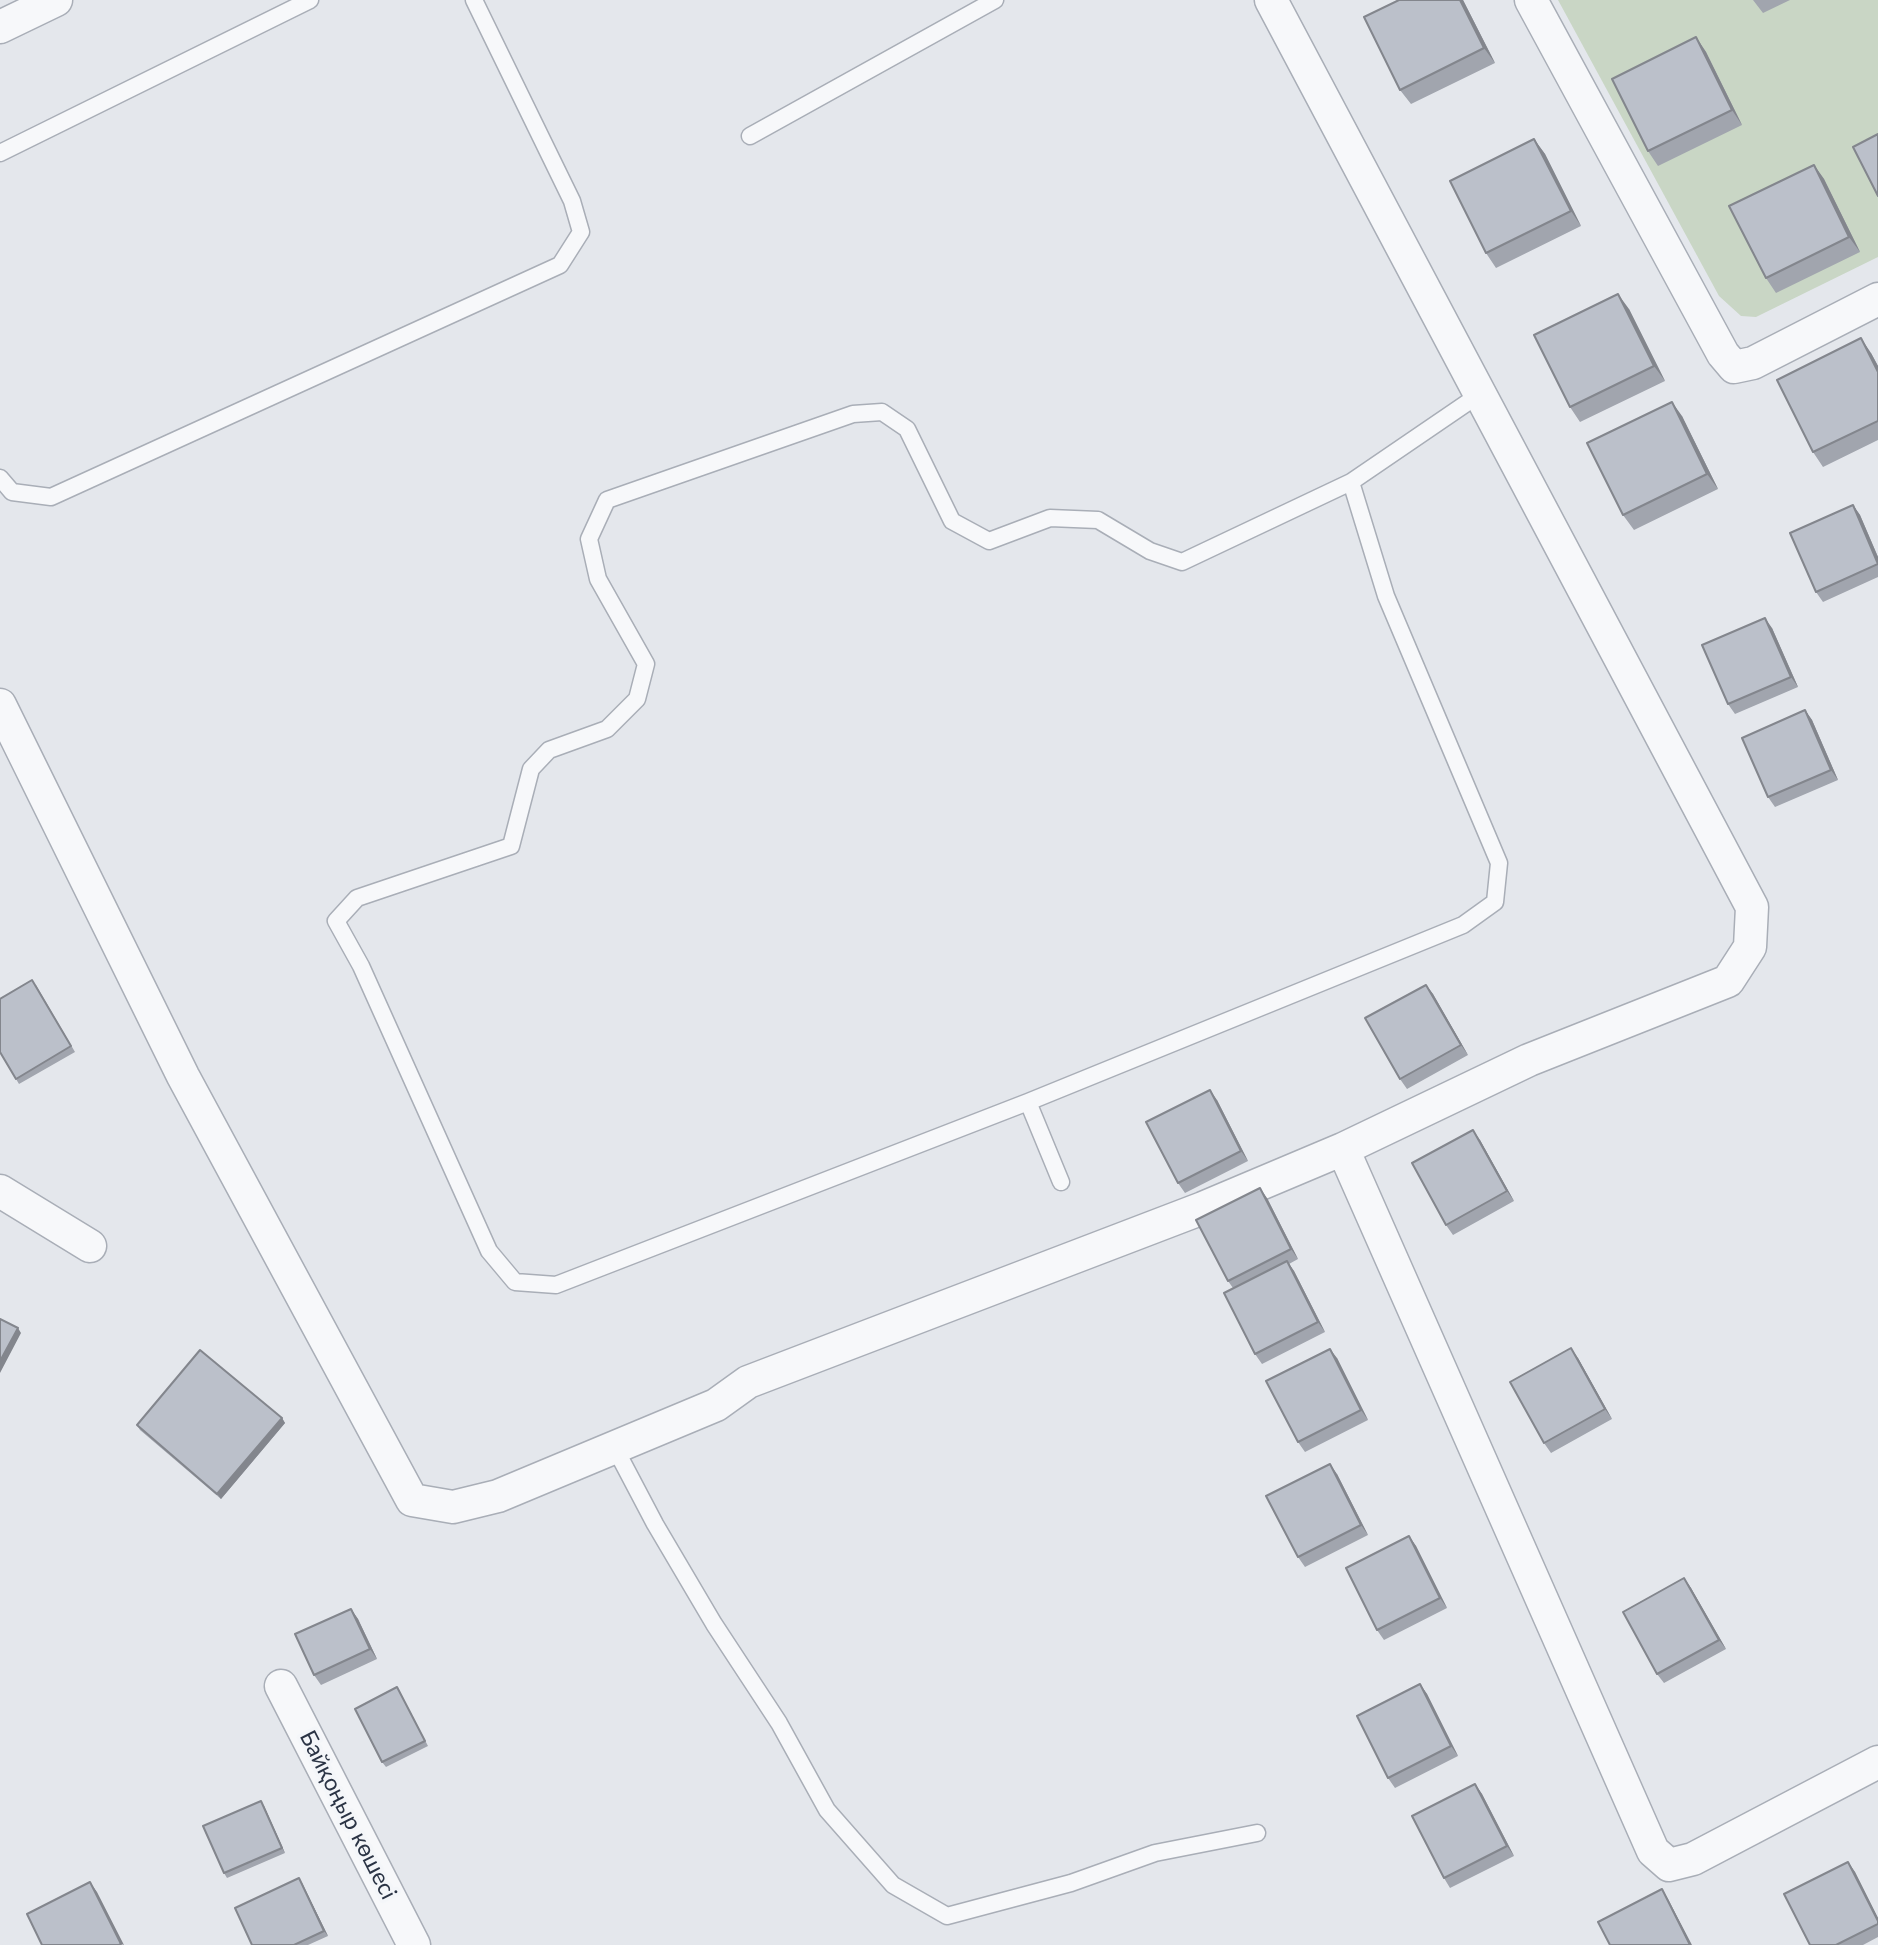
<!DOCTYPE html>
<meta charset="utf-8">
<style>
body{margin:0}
canvas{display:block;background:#e4e7ec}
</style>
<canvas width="1878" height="1945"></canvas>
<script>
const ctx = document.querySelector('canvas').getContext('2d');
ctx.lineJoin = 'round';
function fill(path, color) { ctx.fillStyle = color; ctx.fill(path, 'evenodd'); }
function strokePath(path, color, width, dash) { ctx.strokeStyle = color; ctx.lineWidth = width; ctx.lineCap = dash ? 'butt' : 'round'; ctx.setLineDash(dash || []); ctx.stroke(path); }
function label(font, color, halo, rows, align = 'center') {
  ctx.font = font + ' Lato,sans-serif'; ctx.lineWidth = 7; ctx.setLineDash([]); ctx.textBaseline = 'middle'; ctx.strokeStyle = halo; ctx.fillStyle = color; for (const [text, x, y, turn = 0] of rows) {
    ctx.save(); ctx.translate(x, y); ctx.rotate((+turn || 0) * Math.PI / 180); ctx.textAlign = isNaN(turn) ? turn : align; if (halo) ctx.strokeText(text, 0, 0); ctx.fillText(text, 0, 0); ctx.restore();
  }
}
const green = new Path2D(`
 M1558 0H1878V257L1756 317 1741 316 1719 296Z`);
const service = new Path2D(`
 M750 136 995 0
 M0 153 310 0
 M0 478 12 492 51 497 560 265 581 232 572 201 474 0
 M1351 482 1386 596 1499 863 1495 902 1463 925 1028 1102 556 1285 515 1282 489 1251 361 966 336 921 357 898 511 846 531 769 549 750 607 729 637 699 646 664 598 579 589 539 607 500 853 414 882 412 907 429 952 521 989 541 1050 518 1098 520 1150 551 1182 562 1351 482 1480 394
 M1028 1102 1061 1182
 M615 1448 655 1524 714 1624 779 1723 827 1810 893 1885 947 1916 1071 1883 1155 1853 1257 1833`);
const minor = new Path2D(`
 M1531 0 1723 354 1734 367 1753 363 1878 299
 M0 27 56 0
 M0 705 183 1076 412 1500 453 1507 498 1496 716 1405 748 1382 1203 1208 1343 1149 1529 1060 1728 981 1750 947 1752 907 1271 0
 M1343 1149 1653 1851 1669 1865 1693 1859 1878 1762
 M0 1191 90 1246
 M281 1686 414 1945`);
const wall = new Path2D(`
 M1399 0H1463L1495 63 1411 104 1400 90Z
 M1753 0H1790L1763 13Z
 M1696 37 1706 52 1742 125 1658 166 1648 151Z
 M1534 139 1545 154 1581 226 1496 268 1486 253Z
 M1814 165 1824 179 1860 252 1776 293 1766 278Z
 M1629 309 1665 381 1580 422 1570 407Z
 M1871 353 1878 366V440L1823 467 1813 452Z
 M1682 416 1718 489 1634 530 1623 515Z
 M1853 505 1860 515 1878 557V577L1823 602 1816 592Z
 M1772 628 1798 687 1735 714 1728 704Z
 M1805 710 1812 720 1838 780 1775 807 1768 797Z
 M36 985 75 1052 19 1084 16 1079Z
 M1426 985 1433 994 1468 1055 1407 1089 1400 1079Z
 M1217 1100 1248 1161 1185 1193 1178 1183Z
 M1480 1140 1514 1201 1453 1235 1446 1225Z
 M1267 1198 1298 1259 1289 1264 1294 1271 1325 1332 1262 1364 1255 1354 1233 1288 1228 1281Z
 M1337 1358 1368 1420 1305 1452 1298 1442Z
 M1578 1358 1612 1419 1551 1453 1544 1443Z
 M282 1418 285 1423 221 1499 140 1430 137 1425Z
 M1337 1474 1368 1535 1305 1567 1298 1557Z
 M1409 1536 1416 1546 1447 1608 1384 1640 1377 1630Z
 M1684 1578 1691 1588 1726 1649 1664 1683 1657 1674Z
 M351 1609 358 1619 377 1659 321 1685 314 1675Z
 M1420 1684 1427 1694 1458 1756 1395 1788 1388 1778Z
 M400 1692 428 1746 386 1767 382 1762Z
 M1475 1784 1482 1794 1514 1856 1450 1888 1444 1878Z
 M264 1806 285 1853 227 1878 224 1873Z
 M1848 1862 1855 1872 1878 1918V1937L1863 1945H1810Z
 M302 1883 328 1936 308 1945H252Z`);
const shadedWall = new Path2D(`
 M1460 0H1463L1495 63 1484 48Z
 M1696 37 1706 52 1742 125 1732 110Z
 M1534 139 1545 154 1581 226 1571 211Z
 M1814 165 1824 179 1860 252 1849 237Z
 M1618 294 1629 309 1665 381 1654 366Z
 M1861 338 1871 353 1878 366V372Z
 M1672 402 1682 416 1718 489 1707 474Z
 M1853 505 1860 515 1878 557V563Z
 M1765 618 1772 628 1798 687 1791 677Z
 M1805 710 1812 720 1838 780 1831 770Z
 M1426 985 1433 994 1468 1055 1461 1045Z
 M1210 1090 1217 1100 1248 1161 1241 1151Z
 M1473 1130 1480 1140 1514 1201 1507 1191Z
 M1260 1188 1267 1198 1298 1259 1291 1249Z
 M1287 1261 1294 1271 1325 1332 1318 1322Z
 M18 1328 21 1333 0 1373V1361Z
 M1571 1348 1578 1358 1612 1419 1605 1409Z
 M1330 1349 1337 1358 1368 1420 1361 1410Z
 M282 1418 285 1423 221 1499 217 1494Z
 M1330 1464 1337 1474 1368 1535 1361 1525Z
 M1409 1536 1416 1546 1447 1608 1440 1598Z
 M1684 1578 1691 1588 1726 1649 1719 1640Z
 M351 1609 358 1619 377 1659 370 1649Z
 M1420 1684 1427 1694 1458 1756 1451 1746Z
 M1475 1784 1482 1794 1514 1856 1507 1846Z
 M261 1801 264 1806 285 1853 282 1848Z
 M1848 1862 1855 1872 1878 1918V1921Z
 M299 1878 302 1883 328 1936 324 1931Z
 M90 1882 97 1892 124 1945 121 1944Z
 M1662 1889 1668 1899 1692 1945H1690Z`);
const building = new Path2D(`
 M1399 0H1460L1484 48 1400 90 1364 17Z
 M1696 37 1732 110 1648 151 1612 79Z
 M1878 134V196L1853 147Z
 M1534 139 1571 211 1486 253 1450 181Z
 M1814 165 1849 237 1766 278 1729 206Z
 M1618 294 1654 366 1570 407 1534 335Z
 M1861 338 1878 372V421L1813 452 1777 380Z
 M1672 402 1707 474 1623 515 1587 443Z
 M1853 505 1878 564 1816 592 1790 533Z
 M1765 618 1791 677 1728 704 1702 645Z
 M1805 710 1831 770 1768 797 1742 738Z
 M32 980 71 1046 16 1079 0 1052V999Z
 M1426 985 1461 1045 1400 1079 1365 1018Z
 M1210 1090 1241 1151 1178 1183 1146 1122Z
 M1473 1130 1507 1191 1446 1225 1412 1163Z
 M1260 1188 1291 1249 1228 1281 1196 1220Z
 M1287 1261 1318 1322 1255 1354 1224 1293Z
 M0 1319 18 1328 0 1361Z
 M1571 1348 1605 1409 1544 1443 1510 1382Z
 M1330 1349 1361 1410 1298 1442 1266 1381Z
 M200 1350 282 1418 217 1494 137 1425Z
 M1330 1464 1361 1525 1298 1557 1266 1496Z
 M1409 1536 1440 1598 1377 1630 1346 1568Z
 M1684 1578 1719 1640 1657 1674 1623 1612Z
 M351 1609 370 1649 314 1675 295 1634Z
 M1420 1684 1451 1746 1388 1778 1357 1716Z
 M397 1687 425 1741 382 1762 355 1709Z
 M1475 1784 1507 1846 1444 1878 1412 1816Z
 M261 1801 282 1848 224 1873 203 1826Z
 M1848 1862 1878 1921V1924L1836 1945H1810L1784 1894Z
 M299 1878 324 1931 294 1945H252L235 1908Z
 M90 1882 121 1944 119 1945H42L27 1914Z
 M1662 1889 1690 1945H1610L1598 1922Z`);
const streetNames = [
 ["Байқоңыр көшесі",348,1815,63]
];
fill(green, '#c9d6c5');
strokePath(service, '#a9aeb7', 19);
strokePath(minor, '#a9aeb7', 35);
strokePath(service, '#f7f8fa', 16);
strokePath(minor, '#f7f8fa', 32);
fill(wall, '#a1a5ae');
fill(shadedWall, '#83868d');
fill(building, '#bbc0ca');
strokePath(building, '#83868d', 2);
label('23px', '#2b3445', '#f4f6f9', streetNames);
</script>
